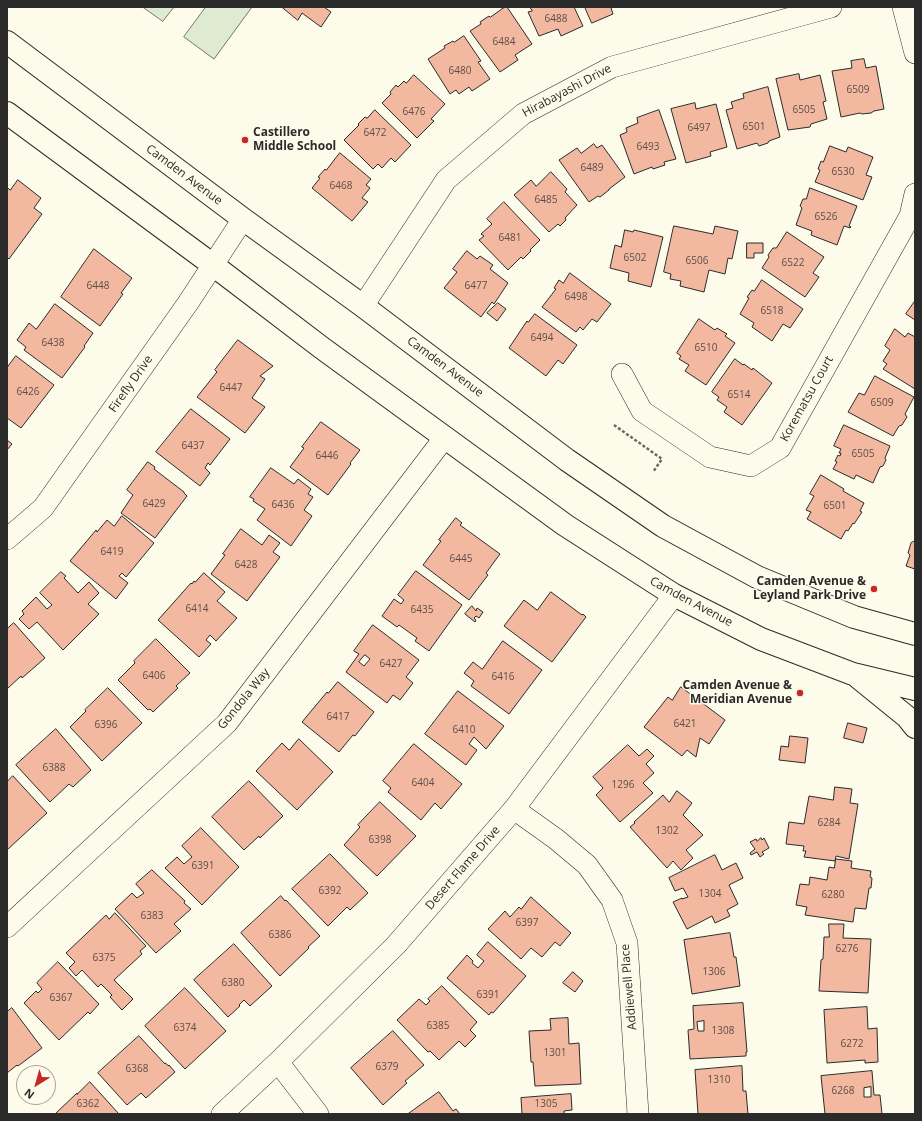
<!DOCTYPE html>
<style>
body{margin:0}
#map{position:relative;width:922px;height:1121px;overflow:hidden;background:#fdfbea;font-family:"Open Sans",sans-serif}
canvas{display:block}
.frame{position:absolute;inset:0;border:8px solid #2b2b2b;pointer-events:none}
.north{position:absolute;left:16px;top:1065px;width:40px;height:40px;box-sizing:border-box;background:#fdfbea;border:1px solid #a9a89e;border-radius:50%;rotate:217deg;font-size:11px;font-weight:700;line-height:16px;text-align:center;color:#2b2b2b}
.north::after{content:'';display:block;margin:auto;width:14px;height:18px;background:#c62828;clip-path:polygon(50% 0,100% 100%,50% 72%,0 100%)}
</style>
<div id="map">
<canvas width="922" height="1121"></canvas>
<div class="frame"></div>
<div class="north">N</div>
</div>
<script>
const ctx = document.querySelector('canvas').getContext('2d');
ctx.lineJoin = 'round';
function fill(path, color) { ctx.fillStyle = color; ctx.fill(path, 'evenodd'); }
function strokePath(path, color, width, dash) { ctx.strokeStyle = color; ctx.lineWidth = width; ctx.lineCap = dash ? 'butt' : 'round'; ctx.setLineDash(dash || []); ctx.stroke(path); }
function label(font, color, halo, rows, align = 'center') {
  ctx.font = font + ' "Open Sans",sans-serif'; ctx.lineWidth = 3; ctx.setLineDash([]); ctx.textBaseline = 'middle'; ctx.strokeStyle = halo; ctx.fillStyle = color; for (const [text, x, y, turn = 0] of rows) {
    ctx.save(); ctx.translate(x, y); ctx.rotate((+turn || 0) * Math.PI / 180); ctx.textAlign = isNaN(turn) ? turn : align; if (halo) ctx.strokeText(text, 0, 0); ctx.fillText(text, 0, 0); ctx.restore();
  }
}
const green = new Path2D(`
 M143 7H174L163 21Z
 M206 7H252L214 59 184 37Z`);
const building = new Path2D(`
 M282 7H324L331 12 321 27 302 13 298 20Z
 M505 7H507L532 44 515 55 518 60 500 72 470 31 481 24 480 22 489 16 490 17Z
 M530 7H574L583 26 561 36 558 29 539 36 528 12 532 11Z
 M585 7H614L611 8 613 14 592 23Z
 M464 36 481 61 478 62 490 79 472 91 469 87 459 94 456 90 450 94 428 59 445 48 444 46 453 41 454 42Z
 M864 59 866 68 876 66 884 109 874 111 871 113 862 114 860 113 841 117 832 71 852 68 851 61Z
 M799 74 800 80 820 75 826 101 823 102 827 119 811 124 810 127 788 130 776 79Z
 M414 75 445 104 431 119 434 121 417 138 382 103 391 94 390 92 396 85 398 87 404 81 406 83Z
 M768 87 780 137 769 141 768 143 759 146 757 143 737 149 726 110 733 108 731 102 744 98 743 94Z
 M695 103 696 109 716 104 727 147 710 152 711 156 686 163 671 109Z
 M375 110 411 145 395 162 391 158 382 168 378 164 373 169 344 140 359 125 358 124 365 117 367 118Z
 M659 110 676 159 664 162 665 165 653 169 652 167 634 174 620 135 627 132 626 128 638 123 637 118Z
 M594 144 597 148 602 145 625 177 609 189V190L600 197 598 196 589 202 559 160 577 148 581 153Z
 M830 146 846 152 848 147 873 157 866 175 872 177 863 200 815 182 820 170 818 169 821 161 823 162Z
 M340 153 371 179 366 185 370 188 362 198 368 202 352 221 312 188 320 178 318 177 325 169 326 170Z
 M551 172 567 189 565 192 577 205 565 218 566 220 560 226 558 224 549 232 514 195 531 180 536 186Z
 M18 180 41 198 34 208 42 214 9 259 7 257V187L10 190Z
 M810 188 857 206 849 226 851 227 850 228 844 226 837 245 811 235 812 231 796 225 802 208 800 206 803 199H806Z
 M504 202 540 240 530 250 531 251 523 259 521 257 508 270 479 240 484 236 481 234 492 224 487 219Z
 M674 226 713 234 715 226 738 231 732 259 728 258 725 274 709 270 704 292 680 286 681 281 670 279 671 274 664 272Z
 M625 230 633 232 634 230 663 237 651 287 628 281 629 273 610 268 615 245 621 247Z
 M787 232 824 257 813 273 819 277 805 297 762 268 769 257 768 255 773 248H776Z
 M747 243H763V253H754V258H747Z
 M94 249 132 278 121 293 123 294 100 326 61 297Z
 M467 251 477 259 480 256 493 265 490 269 508 283 494 304 492 302 481 317 444 288 457 272 453 269Z
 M570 273 611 304 597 322 592 319 583 330 580 327 576 332 542 307 556 289 554 288 559 280 563 283Z
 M762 280 803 309 790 328 783 324 772 341 752 327 754 323 740 314 749 298 747 297 752 290 754 291Z
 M915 301V320L906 314Z
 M498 303 506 309 497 321 487 313Z
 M55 304 93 333 84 346 85 347 62 378 24 350 26 347 17 340 29 323 36 329Z
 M535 314 577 345 563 364 558 360 546 376 509 348 527 321 528 322Z
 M699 319 715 330 717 328 727 334 725 336 735 343 706 385 685 371 689 365 679 359 681 356 677 353Z
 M895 329 905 337 908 333 915 337V389L883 369 887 364 883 361 890 350 885 346Z
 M238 340 273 366 260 376 265 379 252 398 265 407 245 433 197 397 217 372 215 370Z
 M16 356 54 385 21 428 7 418V368Z
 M735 359 743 365 744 364 752 370 753 368 772 383 742 425 724 412 727 407 717 400 719 397 712 392Z
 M875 376 914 397 905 414 907 417 902 425 899 426 893 436 848 412 859 393 864 395Z
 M191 409 230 439 210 465 208 463 205 468 210 473 200 486 156 452Z
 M321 422 360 450 350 463 351 464 328 495 290 467 304 448 302 447Z
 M844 425 890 446 885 458 886 460 883 466 880 467 873 483 856 475 854 479 833 469 837 462 835 461 838 455 840 456 841 453H839L841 449 834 446Z
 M7 440 12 444 7 450Z
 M148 462 155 467 154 469 184 492V493L187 496 155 538 121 513 133 495 127 490Z
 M271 468 294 484 298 479 311 489 308 494 313 497 304 510 312 516 291 546 257 520 265 509 253 501 254 499 250 497Z
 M821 475 844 489 843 491 864 503 860 511 862 512 854 524 853 523 848 531 846 530 841 539 807 519 811 512 806 510 814 496 810 494Z
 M122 516 154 543 126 577 122 573 119 576 128 583 116 599 70 561 96 530 97 532 107 520 114 526Z
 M456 518 462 523 460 525 500 554 486 573 488 575 469 600 423 565 441 541 439 540Z
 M241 529 262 545 269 535 280 543 273 552 280 557 247 601 211 574 225 555 223 554Z
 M915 541V569L906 566 910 555 908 553 911 543Z
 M416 571 462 605 429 651 415 641 417 638 399 625 397 627 382 616 394 599 401 604 404 600 398 595Z
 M61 572 66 576 64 578 78 593 89 582 99 593 88 604 99 614 63 650 37 622 29 629 19 619 24 614 22 611 36 597 47 609 52 605 40 593Z
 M204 573 225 592 217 601 237 618 216 641 210 635 206 640 211 644 199 657 158 620 191 583 192 584 194 581 195 582Z
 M551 592 582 615 583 614 586 617 552 662 504 626 524 600 537 610Z
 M472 606 476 611 477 608 483 612 479 618 476 616 474 618 476 620 475 622 465 614Z
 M14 623 45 658 22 678 21 676 7 689V629Z
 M373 625 419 660 406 677 413 683 400 700 393 695 387 703 346 672 359 654 354 651ZM365 655 370 659 364 666 359 662Z
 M156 639 190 673 176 686 178 688 153 712 150 709 148 710 118 680 135 663 134 661Z
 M503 641 542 670 509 714 471 686 474 681 464 673 473 662 482 669Z
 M338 682 374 712 355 736 353 735 339 752 302 722 327 692 328 693Z
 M681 687 725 720 709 744 700 738 696 757 687 750 682 756 644 727 668 697 672 700Z
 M108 688 142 723 102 761 70 727 86 711 85 710Z
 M458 691 504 726 486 749 474 737 469 744 477 750 466 765 425 734Z
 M848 723 867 728 863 743 844 738Z
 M56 729 91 770 73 787 69 784 50 802 16 765Z
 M790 736 808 738 805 763 779 760 781 746 788 747Z
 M299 739 333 772 297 810 256 771 282 743 289 750Z
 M414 744 462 784 441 809 435 803 421 820 388 792 391 788 383 781Z
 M628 745 639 756 647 749 654 756 646 764 654 773 643 783 653 793 620 822 596 795 603 788 593 777Z
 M13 776 47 813 7 850V782Z
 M249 781 283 816 260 838 259 836 244 850 212 817Z
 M835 787 852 789 850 803 858 804 849 859 836 856 835 861 804 857 806 851H803L804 846 786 844 789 822 804 824 809 796 833 800Z
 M677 791 692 803 683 815 703 835 686 850 693 858 681 870 673 861 667 868 630 827 635 823 634 822 663 795 669 802Z
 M380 802 416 836 377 876 344 845 360 827 358 825Z
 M201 828 239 867 202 905 165 868 177 857 184 864 192 857 182 846Z
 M761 838 762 840 764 838 769 848 762 852 764 854 760 857 757 852 751 855 750 853 755 849 750 842 756 839 757 841Z
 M330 854 368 893 350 910 347 907 328 926 292 889Z
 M715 855 722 870 736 863 743 878 729 885 738 904 727 910 730 916 715 923 712 916 687 929 673 902 682 898V899L688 897 683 888 675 891 669 878Z
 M836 859 852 861 851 868 871 871 870 877 872 878 871 888H869L866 909 855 908 853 922 805 915 807 907 796 905 800 884 809 885 810 877 827 880 829 867 834 868Z
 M152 870 185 901 184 903 191 909 174 924 181 931 156 953 115 909 132 893 137 898 144 893 136 884Z
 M281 896 285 901 286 900 320 936 308 947 309 948 280 976 241 933Z
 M531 897 571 933 560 946 555 942 542 957 531 948 521 959 488 929 505 911 510 917 519 907 521 909Z
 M115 913 146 946 140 951 142 954 114 980 133 999 122 1010 110 997 112 995 101 984 98 987 82 970 76 976 69 968 75 962 66 953 106 915 109 919Z
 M829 924H844L843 938 871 939 868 993 819 991 821 960 823 959 824 937H829Z
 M730 933 734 957H736L740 986 692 994 684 940Z
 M488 942 526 976 493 1013 491 1012 489 1015 447 978 467 955 473 961 472 963 478 968 484 961 477 955Z
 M234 944 272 986 250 1006 244 1000 239 1005 240 1006 228 1017 194 980Z
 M58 962 99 1004 90 1014 88 1012 59 1040 24 1003 36 991 38 993 42 989 37 983Z
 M573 972 583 981 575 992 563 983Z
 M442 986 477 1022 470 1030 476 1036 465 1047 459 1041 439 1060 430 1051 428 1052 397 1020 419 999 426 1005 430 1001 428 999Z
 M185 988 226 1031 185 1069 145 1026Z
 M743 1003 747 1052H746V1056L690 1059 688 1030 694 1029 693 1006ZM704 1021V1031H698L697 1022Z
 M867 1007 868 1029 877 1028 878 1062 865 1063V1060L827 1063 824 1010Z
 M12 1008 42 1048 18 1066 17 1065 7 1073V1012Z
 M568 1018 569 1044 579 1043 581 1084 535 1086 533 1062H531L529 1031 551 1030 550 1019Z
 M393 1031 424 1065 405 1081 407 1083 383 1105 351 1068Z
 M139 1036 165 1064V1063L169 1066V1065L175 1072 146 1098 141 1093 127 1105 98 1073Z
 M742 1066 743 1091H746L748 1114H698L695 1070Z
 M872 1071 874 1095H880L882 1114H825L821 1076ZM871 1087V1097H864V1088Z
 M90 1082 119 1114H55L77 1093V1094Z
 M439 1092 453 1111 456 1109 460 1114H408Z
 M571 1094 572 1110 564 1111V1114H522L521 1098Z`);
const path = new Path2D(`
 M614 425 662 459 653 472`);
const street = new Path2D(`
 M903 7 915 53
 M363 306 446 180 523 114 612 67 831 7
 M622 374 642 411 710 457 751 466 780 448 910 216 915 194
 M7 539 43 508 188 303 243 219
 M514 809 556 839 587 865 612 900 627 943 638 1114
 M7 927 227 723 445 437
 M278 1062 318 1114
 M222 1114 278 1062 396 945 514 809 674 595`);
const secondary = new Path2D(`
 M7 42 243 219 363 306 567 460 663 526 757 577 854 617 915 634
 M7 113 213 265 322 348 565 525 674 595 761 639 853 674 915 689
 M859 678 907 717 915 727`);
const markers = [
 [245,140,4,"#c62828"],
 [874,589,4,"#c62828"],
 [800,693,4,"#c62828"]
];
const numberNames = [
 ["6488",556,19],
 ["6484",504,42],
 ["6480",460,71],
 ["6509",858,90],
 ["6505",804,110],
 ["6476",414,112],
 ["6501",754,127],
 ["6497",699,128],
 ["6472",375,133],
 ["6493",648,147],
 ["6489",592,168],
 ["6530",843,172],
 ["6468",341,186],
 ["6485",546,200],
 ["6526",826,217],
 ["6481",510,238],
 ["6502",635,258],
 ["6506",697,261],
 ["6522",793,263],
 ["6448",98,286],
 ["6477",476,286],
 ["6498",576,297],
 ["6518",772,311],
 ["6494",542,338],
 ["6438",53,343],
 ["6510",706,348],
 ["6447",231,388],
 ["6426",28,392],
 ["6514",739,395],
 ["6509",882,403],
 ["6437",193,446],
 ["6505",863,454],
 ["6446",327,456],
 ["6429",154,504],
 ["6436",283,505],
 ["6501",835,506],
 ["6419",112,552],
 ["6445",461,559],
 ["6428",246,565],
 ["6414",197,609],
 ["6435",422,610],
 ["6427",391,664],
 ["6406",154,676],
 ["6416",503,677],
 ["6417",338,717],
 ["6421",685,724],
 ["6396",106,725],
 ["6410",464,730],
 ["6388",54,768],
 ["6404",423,783],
 ["1296",623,785],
 ["6284",829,823],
 ["1302",667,831],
 ["6398",380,840],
 ["6391",203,866],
 ["6392",330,891],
 ["1304",710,894],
 ["6280",833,895],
 ["6383",152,916],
 ["6397",527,923],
 ["6386",280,935],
 ["6276",847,949],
 ["6375",104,958],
 ["1306",714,972],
 ["6380",233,983],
 ["6391",488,995],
 ["6367",61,998],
 ["6385",438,1026],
 ["6374",185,1028],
 ["1308",723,1031],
 ["6272",852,1044],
 ["1301",555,1053],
 ["6379",387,1067],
 ["6368",137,1069],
 ["1310",719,1080],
 ["6268",843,1091],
 ["6362",88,1104],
 ["1305",546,1104]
];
const streetNames = [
 ["Hirabayashi Drive",567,91,-28],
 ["Camden Avenue",184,175,37],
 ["Camden Avenue",445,367,37],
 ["Firefly Drive",131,384,-55],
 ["Korematsu Court",807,399,-61],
 ["Camden Avenue",691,602,28],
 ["Gondola Way",244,699,-51],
 ["Desert Flame Drive",463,868,-49],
 ["Addiewell Place",629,987,-95]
];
const poiNames = [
 ["Castillero",253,133,"left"],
 ["Middle School",253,147,"left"],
 ["Camden Avenue &",866,582],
 ["Leyland Park Drive",866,596],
 ["Camden Avenue &",792,686],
 ["Meridian Avenue",792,700]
];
fill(green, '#deebd1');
strokePath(green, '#74746e', 1);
fill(building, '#f2b8a0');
strokePath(building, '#2b2b2b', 1);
strokePath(street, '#2b2b2b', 22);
strokePath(secondary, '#2b2b2b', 24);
strokePath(path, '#6a6964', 2.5, [3, 2]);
strokePath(street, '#fdfbea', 21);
strokePath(secondary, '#fdfbea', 22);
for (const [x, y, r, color] of markers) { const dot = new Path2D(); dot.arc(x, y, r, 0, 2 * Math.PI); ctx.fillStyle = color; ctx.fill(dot); strokePath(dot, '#fdfbea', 1.5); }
label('10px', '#5d4e48', null, numberNames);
label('12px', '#2b2b2b', '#fdfbea', streetNames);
label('bold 12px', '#2b2b2b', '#fdfbea', poiNames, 'right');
</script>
